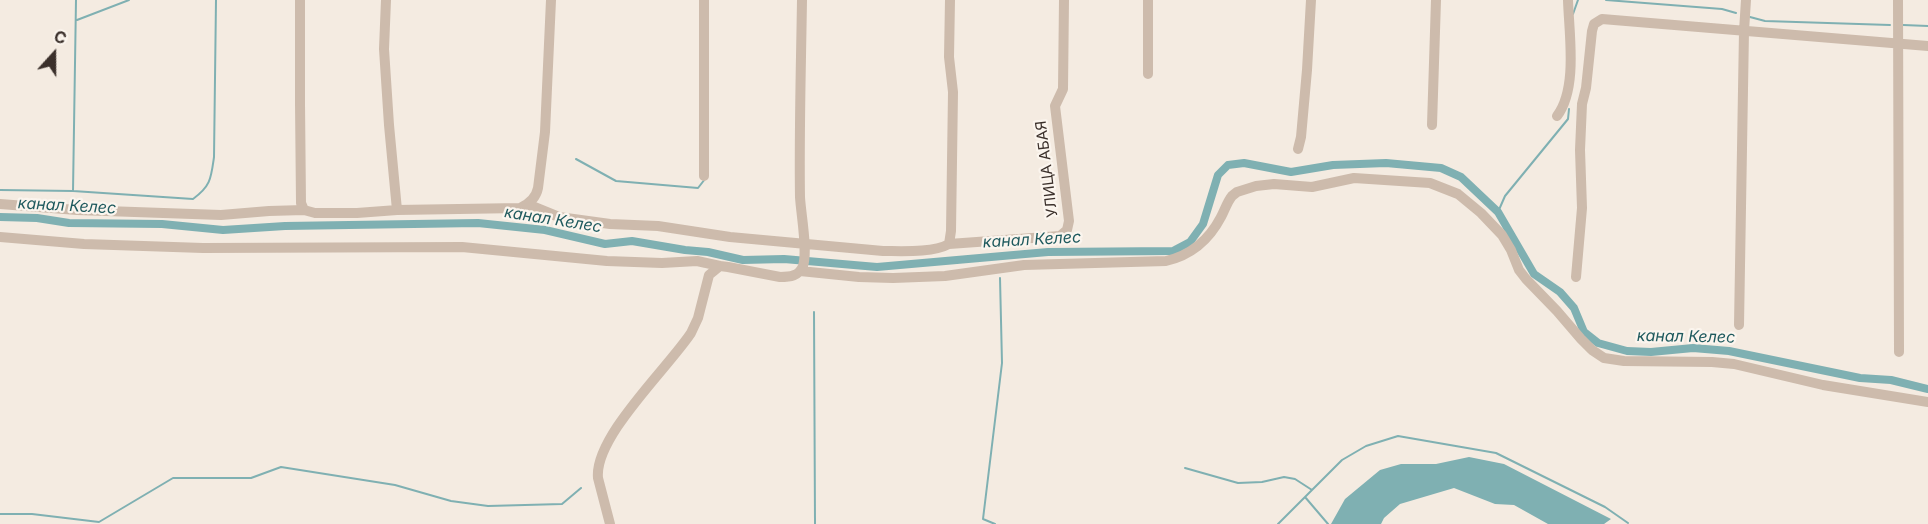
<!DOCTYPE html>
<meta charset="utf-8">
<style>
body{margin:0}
#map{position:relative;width:1928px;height:524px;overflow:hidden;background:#f4ebe1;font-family:Inter,sans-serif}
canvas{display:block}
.north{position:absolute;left:24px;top:24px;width:60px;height:60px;-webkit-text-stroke:4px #fbf5ee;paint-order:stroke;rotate:21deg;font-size:16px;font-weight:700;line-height:24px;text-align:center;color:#3b302b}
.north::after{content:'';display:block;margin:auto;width:21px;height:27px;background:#3b302b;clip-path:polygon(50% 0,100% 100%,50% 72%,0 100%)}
</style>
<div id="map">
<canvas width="1928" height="524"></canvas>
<div class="north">С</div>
</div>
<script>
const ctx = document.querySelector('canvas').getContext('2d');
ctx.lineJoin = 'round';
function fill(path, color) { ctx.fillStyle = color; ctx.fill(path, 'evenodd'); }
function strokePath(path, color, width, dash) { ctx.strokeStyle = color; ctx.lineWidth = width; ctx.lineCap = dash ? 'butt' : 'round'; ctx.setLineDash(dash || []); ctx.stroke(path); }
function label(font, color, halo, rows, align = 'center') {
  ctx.font = font + ' Inter,sans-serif'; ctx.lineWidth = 4.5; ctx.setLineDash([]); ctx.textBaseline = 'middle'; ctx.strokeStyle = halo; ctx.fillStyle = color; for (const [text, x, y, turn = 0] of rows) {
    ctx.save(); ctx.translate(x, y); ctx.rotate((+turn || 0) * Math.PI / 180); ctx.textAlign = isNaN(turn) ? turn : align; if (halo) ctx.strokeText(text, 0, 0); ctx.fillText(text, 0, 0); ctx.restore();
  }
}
const water = new Path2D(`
 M1469 457 1504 464 1611 519 1604 524H1548L1514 505 1495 504 1454 488 1400 504 1384 518 1381 524H1331L1345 499 1380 470 1401 464H1436Z`);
const stream = new Path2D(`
 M1606 0 1722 9 1736 13
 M1573 14 1578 0
 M1750 17 1765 21 1890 25
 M77 20 129 0
 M1903 25 1928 26
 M576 159 616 181 698 188 705 179
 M0 190 73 191 193 199C211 186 211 178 214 157L216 0
 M73 191 76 0
 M1498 212 1505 196 1568 119 1569 109
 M814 312 815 524
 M1185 468 1238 483 1262 482 1284 477 1295 479 1312 490
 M1305 497 1328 524
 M0 514H32L99 522 173 478H251L281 467 395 485 451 501 488 506 562 504 581 488
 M995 524 983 519 1002 363 1000 278
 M1278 524 1342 460 1366 446 1398 436 1496 453 1605 507 1628 523`);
const canal = new Path2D(`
 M0 217 37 218 69 223 162 224 223 230 285 226 478 223 545 230 605 244 632 241 685 250 708 252 743 260 784 259 877 267 1048 252 1173 251 1190 242 1203 224 1218 175 1228 165 1244 163 1291 172 1333 165 1386 163 1441 168 1461 177 1498 212 1534 274 1560 292 1574 308 1584 332 1598 343 1627 351 1651 352 1693 348 1729 351 1860 378 1891 380 1928 389`);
const minor = new Path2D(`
 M300 0V103L301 203 304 210
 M386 0 384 49 389 125 397 210
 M704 0V176
 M1148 0V74
 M1898 0 1899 352
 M1557 116C1578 88 1569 34 1568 0
 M1432 125 1436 0
 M1298 149 1301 137 1307 70 1311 0
 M0 204 77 210 221 215 269 211 304 210 315 213H357L397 210 520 208C529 204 536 198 538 188L545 132 551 0
 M527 204 559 217 610 224 658 226 730 237 883 251C901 251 933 253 949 244L1060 236 1067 230 1069 221 1055 106 1063 89 1064 0
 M0 237 84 244 203 248 462 247 607 261 662 263 697 261 720 266
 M949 244 951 231 953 92 949 57 950 0
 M800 271 859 277 893 278 945 276 1024 265 1166 261C1192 255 1209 240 1221 217 1225 210 1227 202 1232 196L1237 192 1256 186 1274 184 1312 187 1354 178 1430 183 1458 194 1481 213 1502 235 1511 250 1519 270 1526 279 1557 311 1581 339 1592 350 1604 358 1624 361 1712 362 1734 364 1823 385 1928 402
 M1576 277 1582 208 1580 150 1582 104 1586 88 1592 31 1594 24 1602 19 1928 46
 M1739 325 1744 31 1746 0
 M610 524 598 478C594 437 668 368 691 333L698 318 709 275 720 266 728 267 780 277C790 277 799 276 803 266 808 250 801 215 800 197 799 132 801 66 802 0`);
const streetNames = [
 ["УЛИЦА АБАЯ",1047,169,-97]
];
const waterNames = [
 ["канал Келес",67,206,3],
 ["канал Келес",553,220,9],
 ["канал Келес",1032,240,-3],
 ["канал Келес",1686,337,1]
];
fill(water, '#7fb0b2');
strokePath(stream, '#7fb0b2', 2);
strokePath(canal, '#7fb0b2', 8);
strokePath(minor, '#cdbbac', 10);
label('15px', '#3b302b', '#fbf5ee', streetNames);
label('italic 16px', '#1f5a5e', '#fbf5ee', waterNames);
</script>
